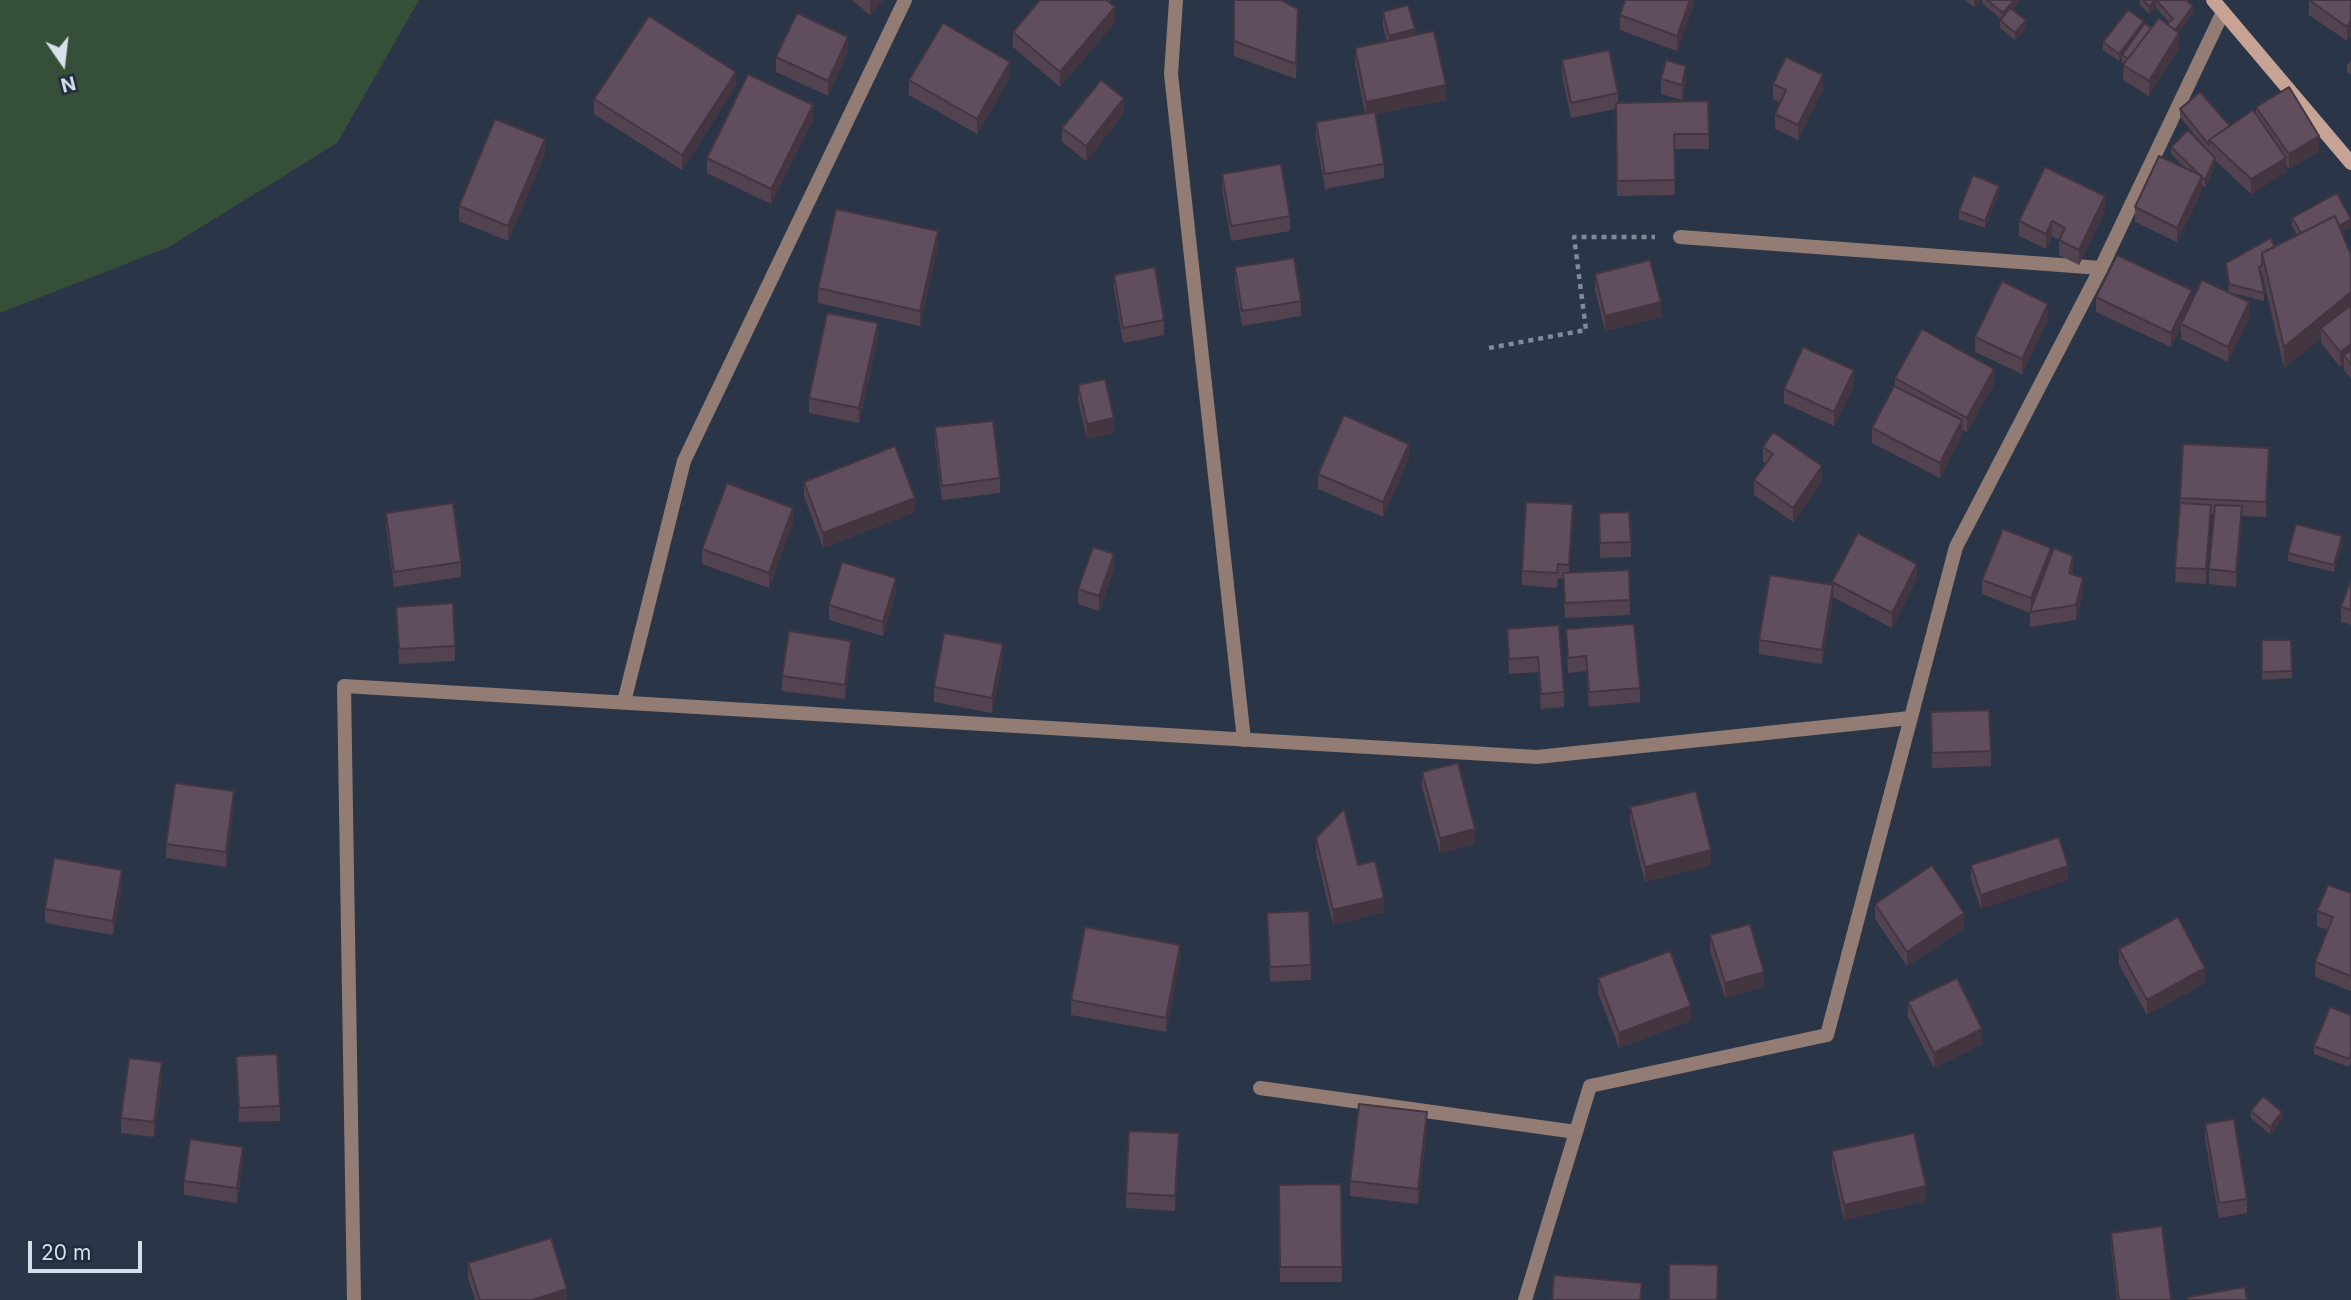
<!DOCTYPE html>
<style>
body{margin:0}
#map{position:relative;width:2351px;height:1300px;overflow:hidden;background:#2a3648;font-family:Inter,sans-serif}
canvas{display:block}
.north{position:absolute;left:28px;top:28px;width:70px;height:70px;-webkit-text-stroke:5px #202c3d;paint-order:stroke;rotate:166deg;font-size:19px;font-weight:700;line-height:28px;text-align:center;color:#d7dfeb}
.north::after{content:'';display:block;margin:auto;width:24px;height:32px;background:#d7dfeb;clip-path:polygon(50% 0,100% 100%,50% 72%,0 100%)}
.scale{position:absolute;left:28px;top:1241px;width:114px;height:32px;box-sizing:border-box;border:4px solid #d7dfeb;border-top:0;padding-left:9px;font-size:21px;line-height:24px;white-space:nowrap;color:#d7dfeb;-webkit-text-stroke:5px #202c3d;paint-order:stroke}
</style>
<div id="map">
<canvas width="2351" height="1300"></canvas>
<div class="north">N</div>
<div class="scale">20 m</div>
</div>
<script>
const ctx = document.querySelector('canvas').getContext('2d');
ctx.lineJoin = 'round';
function fill(path, color) { ctx.fillStyle = color; ctx.fill(path, 'evenodd'); }
function strokePath(path, color, width, dash) { ctx.strokeStyle = color; ctx.lineWidth = width; ctx.lineCap = dash ? 'butt' : 'round'; ctx.setLineDash(dash || []); ctx.stroke(path); }
const green = new Path2D(`
 M0 0H419L337 143 169 247 0 313Z`);
const path = new Path2D(`
 M1489 348 1586 330 1574 237H1655`);
const street = new Path2D(`
 M1176 0 1171 74 1244 740
 M1680 237 2101 268
 M624 702 684 461 905 0
 M1260 1088 1576 1132
 M354 1300 344 686 1537 757 1910 718
 M1525 1300 1590 1086 1827 1035 1956 547 2101 268 2223 12`);
const secondary = new Path2D(`
 M2213 0 2351 163`);
const wall = new Path2D(`
 M852 0H883L870 15Z
 M1040 0H1111L1109 2 1115 22 1060 87 1013 47V32Z
 M1233 0 1298 9 1296 79 1234 56Z
 M1694 0V4L1677 51 1620 30V15Z
 M1965 0H1980L1974 7Z
 M1982 0H2020L2012 10 2026 28 2015 40 2000 28V20L2001 19 1982 3Z
 M2140 0H2186L2193 14 2179 32V48L2149 96 2123 80 2124 64 2122 63V57L2119 61 2103 50V42L2144 26 2151 28 2167 24 2169 22 2156 8 2149 14 2140 5Z
 M2309 0H2351V35L2347 41 2309 15Z
 M1383 12 1415 35 1446 100 1375 114 1384 164V178L1325 189 1316 137V122L1365 113 1355 63V48L1387 41 1383 27Z
 M848 51 828 96 776 72V57Z
 M1562 60 1618 93V103L1708 101 1709 149H1674L1675 195 1617 196 1616 109 1571 118 1562 75Z
 M2351 60V75L2347 72V65Z
 M1010 77 977 134 909 95V80Z
 M1661 79 1686 80 1682 100 1661 94Z
 M1773 84 1823 89 1798 140 1775 129V114L1780 102 1773 99Z
 M736 86 682 170 594 114V99Z
 M2256 107 2319 151 2289 169 2286 166V172L2251 194 2215 160V165L2205 188 2202 185V191L2177 242 2135 222V207L2185 168 2171 154V147L2207 150 2180 117V109L2230 126 2256 114Z
 M1124 113 1086 161 1062 142V128Z
 M813 120 771 204 707 173V158Z
 M545 154 508 241 459 221V206Z
 M1222 174 1290 216V231L1231 241 1222 189Z
 M1999 193 1985 228 1959 219V211Z
 M2105 211 2079 265 2059 255V240L2052 236 2046 249 2019 236V221Z
 M2292 218H2351V227L2341 232 2351 255V379L2344 370V365L2340 367 2321 343V338L2284 368 2262 273 2260 274 2264 293V301L2229 292 2226 270V263L2274 247 2297 235 2292 226Z
 M938 246 920 326 818 303V288Z
 M1235 267 1301 301V316L1242 326 1235 282Z
 M1595 274 1661 317 1605 331 1595 289Z
 M1114 275 1164 320V335L1123 343 1114 289Z
 M2096 297 2192 302 2249 317 2228 362 2181 339V327L2171 347 2096 312Z
 M2048 319 2022 374 1975 352V337Z
 M878 338 859 423 809 413V398Z
 M1895 378 1994 384 1967 432 1962 430V435L1940 478 1872 443V428L1895 386Z
 M1078 385 1114 433 1087 439 1078 400Z
 M1854 385 1834 426 1784 403V389Z
 M935 427 1000 478V493L942 500 935 442Z
 M2183 444 2269 463 2266 517 2242 516 2236 587 2209 584V569L2214 515 2211 514 2206 584 2175 582Z
 M1763 447 1822 480 1793 522 1754 495V480L1766 464 1763 462Z
 M1409 458 1383 517 1318 489V474Z
 M804 482 915 512 823 548 804 496Z
 M386 513 461 562V577L394 587 386 528Z
 M1599 513 1631 542V557L1600 558Z
 M1573 519 1569 573 1629 570 1630 615 1565 618 1563 579 1558 578 1557 588 1522 585V571Z
 M793 523 769 588 702 564V549Z
 M2342 543 2334 572 2288 561V553Z
 M2051 556 2073 570 2072 574 2083 593 2076 620 2030 627V613L1982 594V580Z
 M1114 569 1099 611 1078 604V589Z
 M1917 578 1892 628 1833 597 1822 664 1759 654V640L1832 585V582Z
 M2351 579V625L2341 622V607Z
 M896 593 883 636 829 620V605Z
 M396 607 455 646V661L399 664Z
 M1559 625 1564 692V707L1541 709 1538 672 1509 674 1507 629Z
 M1566 629 1640 688V702L1589 707 1586 671 1568 673Z
 M2262 640H2291L2292 678 2262 680Z
 M851 655 845 699 782 691V676Z
 M1003 659 992 713 934 702V687Z
 M1931 712 1991 751V766L1932 768Z
 M1422 772 1475 844 1440 853 1422 787Z
 M234 806 226 867 166 858V844Z
 M1630 807 1711 865 1645 882 1630 822Z
 M1316 838 1358 865 1384 912 1333 925 1316 853Z
 M1971 865 2068 880 1981 909 1971 880Z
 M122 885 113 935 45 923V909Z
 M2351 893V991L2315 977V962L2328 930 2317 926V911Z
 M1875 904 1964 928 1907 966 1875 919Z
 M1267 913 1311 965V980L1270 982Z
 M1710 935 1764 987 1725 998 1710 950Z
 M2119 949 2205 983 2147 1015 2119 964Z
 M1180 960 1166 1032 1071 1015V1000Z
 M1598 978 1691 1021 1619 1048 1598 993Z
 M1908 1002 1982 1044 1934 1068 1908 1017Z
 M2351 1015V1061L2349 1067 2314 1054V1046Z
 M236 1056 280 1106V1121L239 1122Z
 M162 1077 154 1137 121 1133V1118Z
 M2251 1111 2282 1120 2270 1134 2251 1118Z
 M2205 1124 2247 1199V1213L2219 1218 2205 1139Z
 M1427 1127 1418 1204 1350 1196V1181Z
 M1179 1148 1175 1211 1126 1208V1193Z
 M1832 1151 1926 1201 1844 1220 1832 1166Z
 M243 1161 237 1203 184 1195V1181Z
 M1341 1184 1342 1282H1280L1279 1185Z
 M2111 1233 2171 1300H2117L2111 1247Z
 M468 1263 567 1300H475L468 1278Z`);
const shadedWall = new Path2D(`
 M870 0H883L870 15Z
 M1690 0H1694V4L1677 51V36Z
 M1974 0H1980L1974 7Z
 M2014 0H2020L2003 21V13Z
 M2156 0V8L2149 14V6Z
 M2193 6V14L2173 39V32Z
 M1115 7V22L1060 87V72Z
 M2026 20V28L2015 40V33Z
 M2351 20V35L2347 41V27Z
 M2144 21V29L2122 55V57L2119 61V54Z
 M1415 29V44L1389 51V36Z
 M2179 33V48L2149 96V81Z
 M848 37V51L828 96V81Z
 M1010 62V77L977 134V119Z
 M1686 66V80L1682 100V85Z
 M736 72V86L682 170V155Z
 M1823 75V89L1798 140V125Z
 M1446 85V100L1366 116V102Z
 M1124 98V113L1086 161V146Z
 M813 105V120L771 204V189Z
 M2319 136V151L2289 169V154Z
 M545 139V154L508 241V226Z
 M2215 158V165L2205 188V180Z
 M2286 158V172L2251 194V179Z
 M2202 176V191L2177 242V228Z
 M1999 186V193L1985 228V221Z
 M2105 196V211L2079 265V250Z
 M2351 219V227L2306 251V244Z
 M2052 221V236L2046 249V234Z
 M938 231V246L920 326V311Z
 M2192 290V305L2181 324V328L2171 347V333Z
 M2351 292V314L2321 328V338L2284 368V347Z
 M1661 302V317L1605 331V316Z
 M2249 302V317L2228 362V347Z
 M2048 304V319L2022 374V359Z
 M878 323V338L859 423V408Z
 M2351 344V359L2344 355V365L2340 367V352Z
 M1994 369V384L1967 432V418Z
 M1854 370V385L1834 426V412Z
 M1114 418V433L1087 439V424Z
 M1962 420V435L1940 478V463Z
 M1409 444V458L1383 517V502Z
 M2269 448V463L2266 517V502Z
 M1822 466V480L1793 522V508Z
 M915 498V512L823 548V533Z
 M1573 504V519L1569 579V565Z
 M2211 505V520L2206 584V569Z
 M2242 506V521L2236 587V572Z
 M793 508V523L769 588V573Z
 M2342 536V543L2334 572V565Z
 M2051 548V562L2031 613V598Z
 M1114 554V569L1099 611V596Z
 M2073 556V570L2069 587V573Z
 M1917 564V578L1892 628V613Z
 M896 578V593L883 636V622Z
 M2083 578V593L2076 620V605Z
 M1833 585V600L1822 664V650Z
 M851 641V655L845 699V685Z
 M1003 644V659L992 713V698Z
 M234 791V806L226 867V852Z
 M1475 829V844L1440 853V838Z
 M1711 850V865L1645 882V867Z
 M2068 866V880L1981 909V895Z
 M122 870V885L113 935V921Z
 M1384 898V912L1333 925V910Z
 M1964 913V928L1907 966V952Z
 M1180 945V960L1166 1032V1018Z
 M2205 968V983L2147 1015V1000Z
 M1764 972V987L1725 998V983Z
 M1691 1006V1021L1619 1048V1033Z
 M1982 1029V1044L1934 1068V1053Z
 M162 1062V1077L154 1137V1122Z
 M1427 1112V1127L1418 1204V1189Z
 M2282 1112V1120L2270 1134V1127Z
 M1179 1133V1148L1175 1211V1196Z
 M243 1147V1161L237 1203V1188Z
 M1926 1186V1201L1844 1220V1205Z
 M567 1289V1300H532Z`);
const building = new Path2D(`
 M1040 0H1106L1115 7 1060 72 1013 32Z
 M1234 0H1281L1298 9 1296 64 1234 41Z
 M1625 0H1690L1677 36 1620 15Z
 M1987 0H2014L2003 13Z
 M2143 0H2186L2193 6 2175 30 2167 24 2173 19 2156 0 2149 6Z
 M2309 0H2351V20L2347 27Z
 M1408 5 1415 29 1389 36 1383 12Z
 M2010 8 2026 20 2015 33 2000 20Z
 M2128 10 2144 21 2119 54 2103 42Z
 M797 13 848 37 828 81 776 57Z
 M649 16 736 72 682 155 594 99Z
 M2159 18 2179 33 2149 81 2123 65Z
 M943 23 1010 62 977 119 909 80Z
 M2145 23 2151 28 2128 59 2122 55Z
 M1434 31 1446 85 1366 102 1355 48Z
 M1609 50 1618 93 1571 103 1562 60Z
 M1786 57 1823 75 1798 125 1775 114 1786 90 1773 84Z
 M1666 60 1686 66 1682 85 1661 79Z
 M748 74 813 105 771 189 707 158Z
 M1101 80 1124 98 1086 146 1062 128Z
 M2289 87 2319 136 2289 154 2256 107Z
 M2200 92 2230 126 2209 140V145L2180 109Z
 M1708 101 1709 134H1674L1675 180 1617 181 1616 103Z
 M2253 110 2286 158 2251 179 2209 140Z
 M1375 112 1384 164 1325 174 1316 122Z
 M495 119 545 139 508 226 459 206Z
 M2188 130 2215 158 2205 180 2171 147Z
 M2159 156 2202 176 2177 228 2135 207Z
 M1281 164 1290 216 1231 226 1222 174Z
 M2045 167 2105 196 2079 250 2059 240 2065 228 2052 221 2046 234 2019 221Z
 M1973 175 1999 186 1985 221 1959 211Z
 M2337 193 2351 219 2339 226 2335 216 2301 233 2292 218Z
 M836 209 938 231 920 311 818 288Z
 M2335 216 2351 255V292L2284 347 2262 253Z
 M2271 238 2274 247 2262 253V265L2259 267 2264 293 2229 284 2226 263Z
 M2117 255 2192 290 2171 333 2096 297Z
 M1294 258 1301 301 1242 311 1235 267Z
 M1650 260 1661 302 1605 316 1595 274Z
 M1155 267 1164 320 1123 328 1114 275Z
 M2202 280 2249 302 2228 347 2181 324Z
 M2002 281 2048 304 2022 359 1975 337Z
 M2351 305V344L2340 352 2321 328Z
 M827 313 878 323 859 408 809 398Z
 M1922 329 1994 369 1967 418 1895 378Z
 M1803 347 1854 370 1834 412 1784 389Z
 M2351 350V365L2344 355Z
 M1105 379 1114 418 1087 424 1078 385Z
 M1894 386 1962 420 1940 463 1872 428Z
 M1344 415 1409 444 1383 502 1318 474Z
 M993 421 1000 478 942 486 935 427Z
 M1773 432 1822 466 1793 508 1754 480 1773 454 1763 447Z
 M2183 444 2269 448 2266 502 2180 498Z
 M895 446 915 498 823 533 804 482Z
 M727 483 793 508 769 573 702 549Z
 M1526 502 1573 504 1569 565 1558 564 1557 573 1522 571Z
 M453 503 461 562 394 572 386 513Z
 M2180 503 2211 505 2206 569 2175 568Z
 M2215 505 2242 506 2236 572 2209 569Z
 M1629 512 1631 542 1600 543 1599 513Z
 M2296 524 2342 536 2334 565 2288 553Z
 M2003 529 2051 548 2031 598 1982 580Z
 M1858 533 1917 564 1892 613 1832 582Z
 M1093 547 1114 554 1099 596 1078 589Z
 M2054 548 2073 556 2069 573 2083 578 2076 605 2030 612Z
 M842 562 896 578 883 622 829 605Z
 M1629 570 1630 600 1565 603 1563 573Z
 M1770 575 1833 585 1822 650 1759 640Z
 M2351 579V610L2341 607Z
 M453 603 455 646 399 649 396 607Z
 M1634 624 1640 688 1589 692 1586 656 1568 658 1566 629Z
 M1559 625 1564 692 1541 694 1538 657 1509 659 1507 629Z
 M789 631 851 641 845 685 782 676Z
 M944 633 1003 644 992 698 934 687Z
 M2262 640H2291L2292 671 2262 672Z
 M1989 710 1991 751 1932 753 1931 712Z
 M1458 763 1475 829 1440 838 1422 772Z
 M175 783 234 791 226 852 166 844Z
 M1696 791 1711 850 1645 867 1630 807Z
 M1344 809 1358 865 1375 861 1384 898 1333 910 1316 838Z
 M2059 837 2068 866 1981 895 1971 865Z
 M54 858 122 870 113 921 45 909Z
 M1932 865 1964 913 1907 952 1875 904Z
 M2328 885 2351 893V976L2315 962 2333 917 2317 911Z
 M1309 911 1311 965 1270 967 1267 913Z
 M2178 917 2205 968 2147 1000 2119 949Z
 M1750 924 1764 972 1725 983 1710 935Z
 M1085 927 1180 945 1166 1018 1071 1000Z
 M1670 951 1691 1006 1619 1033 1598 978Z
 M1957 978 1982 1029 1934 1053 1908 1002Z
 M2330 1007 2351 1015V1053L2349 1059 2314 1046Z
 M277 1054 280 1106 239 1108 236 1056Z
 M129 1058 162 1062 154 1122 121 1118Z
 M2263 1096 2282 1112 2270 1127 2251 1111Z
 M1359 1104 1427 1112 1418 1189 1350 1181Z
 M2234 1119 2247 1199 2219 1203 2205 1124Z
 M1129 1131 1179 1133 1175 1196 1126 1193Z
 M1914 1133 1926 1186 1844 1205 1832 1151Z
 M190 1139 243 1147 237 1188 184 1181Z
 M1341 1184 1342 1267H1280L1279 1185Z
 M2162 1226 2171 1300H2119L2111 1233Z
 M551 1238 567 1289 532 1300H480L468 1263Z
 M1669 1264 1718 1265 1717 1300H1669Z
 M1554 1275 1642 1283 1640 1300H1552Z
 M2245 1287 2247 1300H2188V1297Z`);
fill(green, '#364f39');
strokePath(path, '#808a99', 4.5, [5, 5]);
strokePath(street, '#927c73', 14);
strokePath(secondary, '#c6a394', 14);
fill(wall, '#534250');
fill(shadedWall, '#433641');
fill(building, '#604d5d');
strokePath(building, '#433641', 2);
</script>
